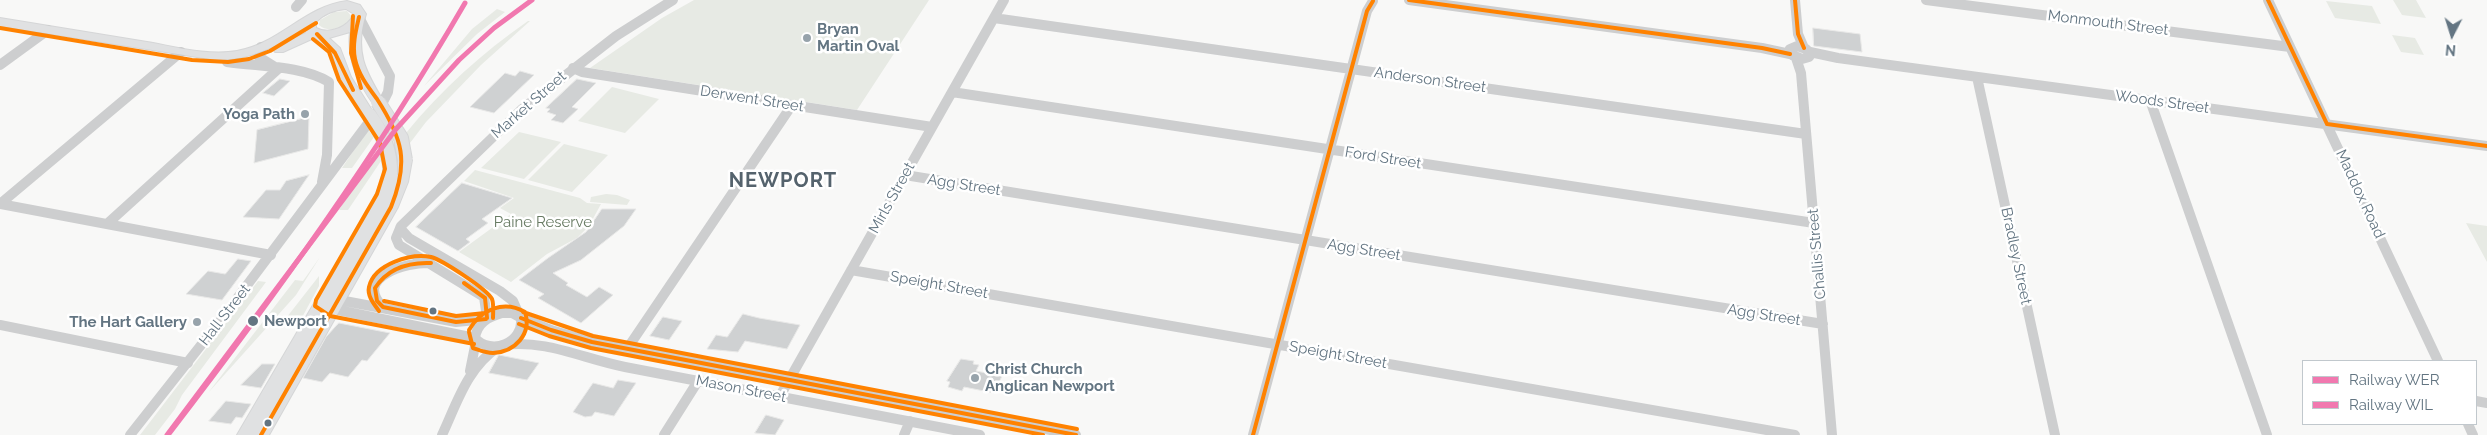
<!DOCTYPE html>
<style>
body{margin:0}
#map{position:relative;width:2487px;height:435px;overflow:hidden;background:#f8f8f7;font-family:Raleway,sans-serif}
canvas{display:block}
.legend{position:absolute;left:2302px;top:360px;width:175px;height:65px;box-sizing:border-box;background:#fff;border:1px solid #c1c8cd;margin:0;padding:6px 9px;list-style:none;font-size:15px;color:#637582}
.legend li{display:flex;align-items:center;gap:10px;height:25px}
.legend b{width:25px;border:1px solid #c1c8cd}
.north{position:absolute;left:2427px;top:10px;width:50px;height:50px;-webkit-text-stroke:4px #fff;paint-order:stroke;rotate:185deg;font-size:14px;font-weight:700;line-height:20px;text-align:center;color:#637582}
.north::after{content:'';display:block;margin:auto;width:18px;height:22px;background:#637582;clip-path:polygon(50% 0,100% 100%,50% 72%,0 100%)}
</style>
<div id="map">
<canvas width="2487" height="435"></canvas>
<ul class="legend">
<li><b style="height:6px;background:#f178af"></b>Railway WER</li>
<li><b style="height:6px;background:#f178af"></b>Railway WIL</li>
</ul>
<div class="north">N</div>
</div>
<script>
const ctx = document.querySelector('canvas').getContext('2d');
ctx.lineJoin = 'round';
function fill(path, color) { ctx.fillStyle = color; ctx.fill(path, 'evenodd'); }
function strokePath(path, color, width, dash) { ctx.strokeStyle = color; ctx.lineWidth = width; ctx.lineCap = dash ? 'butt' : 'round'; ctx.setLineDash(dash || []); ctx.stroke(path); }
function label(font, color, halo, rows, align = 'center') {
  ctx.font = font + ' Raleway,sans-serif'; ctx.lineWidth = 5; ctx.setLineDash([]); ctx.textBaseline = 'middle'; ctx.strokeStyle = halo; ctx.fillStyle = color; for (const [text, x, y, turn = 0] of rows) {
    ctx.save(); ctx.translate(x, y); ctx.rotate((+turn || 0) * Math.PI / 180); ctx.textAlign = isNaN(turn) ? turn : align; if (halo) ctx.strokeText(text, 0, 0); ctx.fillText(text, 0, 0); ctx.restore();
  }
}
const green = new Path2D(`
 M694 0H929L857 110 590 68 662 18Z
 M2393 0H2416L2426 18 2402 15Z
 M2326 1 2372 6 2381 24 2335 18Z
 M497 9 505 12 477 34 424 86 472 29Z
 M347 11 352 17C346 27 329 34 319 25L320 20 334 12Z
 M528 21H530L481 65 426 122 410 143 406 133C442 89 482 53 528 21Z
 M2392 35 2415 38 2424 55 2401 52Z
 M612 87 659 99 625 133 578 121Z
 M368 129 374 137 352 168H342Z
 M519 132 561 142 524 179 481 168Z
 M564 144 608 155 572 192 528 180Z
 M381 152 383 158 348 210H339L358 179Z
 M475 170 580 198 587 203 601 204 589 226 577 238 547 254 511 282 459 252 511 214 500 208 514 198 464 181Z
 M606 194 617 195 630 200 627 205 590 202 591 197Z
 M2466 223 2487 226V262Z
 M320 257 296 295 208 393 295 280 303 281Z
 M319 276V286L299 323 283 322Z
 M258 281 266 282 182 395 175 409 155 435H140Z`);
const building = new Path2D(`
 M1813 28 1860 34 1862 52 1814 46Z
 M520 71 534 75 494 113 470 107 505 73 515 76Z
 M280 79 290 81 274 96 263 93Z
 M577 79 596 83 572 107 578 109 563 123 551 120 556 115 547 112 550 109 546 108Z
 M309 117 308 149 254 163 257 130Z
 M309 175 279 219 243 217 266 190H280L286 181Z
 M462 183 512 198 482 219 488 223 466 239 470 242 458 251 416 227Z
 M602 209H636L624 226 581 260 553 273 568 283 566 285 587 297 599 287 613 295 581 323 538 298 544 294 519 280 548 258 586 232Z
 M238 259 251 261 222 300 186 294 208 271 225 274Z
 M743 314 759 318 800 325 787 349 745 341 738 352 707 349 716 335 727 337Z
 M663 317 682 321 669 340 650 336Z
 M339 323 390 333 367 361 362 360 348 377 330 373 322 382 303 378 326 337Z
 M499 355 539 363 527 380 489 373Z
 M961 359 974 361 973 364 979 365 976 371 1002 376 994 393 964 387 962 391 948 387 950 382 947 381Z
 M262 364H275L261 388 241 385Z
 M618 380 636 383 614 416 595 412 592 416 585 417 573 412 593 383 613 388Z
 M226 401 251 404 242 418 236 417 231 424 209 421Z
 M766 415 784 420 775 435 755 433Z`);
const minor = new Path2D(`
 M1409 0 1762 48 1790 54
 M1795 0 1798 34 1804 48
 M1926 0 2290 47
 M2268 0 2438 361
 M296 7 302 0
 M994 18 1806 134
 M1797 46 1806 49 1811 54 1809 57 1802 59 1792 55 1790 49Z
 M261 47 259 57 275 67
 M1810 52 1838 58 2487 146
 M1796 58 1801 73 1832 435
 M227 62C260 67 300 65 329 82L327 155 322 182
 M0 65 48 30
 M573 68 582 72 932 127
 M1977 77 2055 435
 M952 92 1814 223
 M2150 100 2267 435
 M905 175 1823 324
 M0 204 271 255
 M0 204 181 52
 M107 224 278 69
 M400 228 409 238 500 291 513 301 520 317
 M851 270 1795 435
 M334 299 456 322 486 319
 M383 307C353 277 407 262 430 263
 M328 308 475 338
 M502 313H512L521 318C524 343 491 356 475 338 477 323 488 317 502 313Z
 M487 318 484 297 399 245 396 238 401 226 521 110 616 36 673 0
 M521 318 551 330 592 342 1076 435
 M0 325 188 363
 M503 345C545 339 584 359 625 367 743 390 862 412 980 435
 M627 349 792 105
 M470 371 476 341
 M780 396 1004 0
 M2476 401 2487 403
 M2468 424 2473 435
 M130 435 224 316 381 106 388 92 390 76 359 17
 M442 435C457 403 467 368 498 347
 M664 435 698 381
 M904 435 910 421
 M1253 435 1367 11 1373 1`);
const major = new Path2D(`
 M347 1 360 5 366 14C354 51 365 71 384 102L382 105H374C358 82 347 61 350 32L329 38 340 48 351 77 375 115 369 119 364 118 339 77 329 50 314 38 283 52H275L273 49 275 46 306 33 304 29C277 47 249 60 216 60L0 26V18C49 26 98 34 147 42 176 47 208 56 237 51 279 44 305 6 347 1ZM346 9 354 14C348 27 330 35 316 28V22C325 13 334 10 346 9Z
 M405 155 412 160 408 182 398 207 269 435H237L371 206 385 172 390 170 396 174 398 160Z`);
const majorBridge = new Path2D(`
 M378 102 401 138 405 160
 M369 115C383 134 391 151 390 175`);
const bus1 = new Path2D(`
 M1409 0 1762 48 1790 54
 M1795 0 1798 34 1804 48
 M2268 0 2327 124
 M2327 124 2487 146
 M431 263C408 262 388 268 375 288L377 301 383 307 456 322 486 319
 M464 283 485 298 487 318
 M521 318 551 330 592 342 1076 435
 M1253 435 1367 11 1373 1`);
const bus2 = new Path2D(`
 M353 16 351 53 361 88
 M0 28 192 60 228 62 249 59 270 51 316 23
 M313 39 329 52 339 80 380 143 385 169 377 194 316 300 315 306 330 316 474 344
 M519 324 549 336 591 348 1043 435`);
const bus3 = new Path2D(`
 M384 301 456 316 485 313
 M379 311C374 304 367 296 369 287 374 264 411 253 431 257 442 260 487 289 492 299 494 304 493 313 493 318
 M523 312 593 336 1077 429
 M469 330C481 309 504 300 525 312 532 334 515 352 493 353 486 353 479 350 473 348L469 332`);
const bus4 = new Path2D(`
 M317 34 335 53 353 90
 M261 435 391 207C409 162 403 139 377 99 368 87 358 74 355 59 352 45 356 30 359 17`);
const rail1 = new Path2D(`
 M167 435 396 129 459 60 494 28 532 0`);
const rail2 = new Path2D(`
 M168 435C275 296 377 155 465 3`);
const markers = [
 [807,38,5,"#97a3ab"],
 [305,114,5,"#97a3ab"],
 [433,311,4.5,"#637582"],
 [253,321,6,"#637582"],
 [197,322,5,"#97a3ab"],
 [975,378,5,"#97a3ab"],
 [268,423,4.5,"#637582"]
];
const streetNames = [
 ["Monmouth Street",2108,23,7],
 ["Anderson Street",1430,80,8],
 ["Derwent Street",752,99,9],
 ["Woods Street",2162,102,8],
 ["Market Street",529,105,-41],
 ["Ford Street",1383,158,9],
 ["Agg Street",964,185,9],
 ["Maddox Road",2360,194,65],
 ["Mirls Street",892,198,-61],
 ["Agg Street",1364,250,9],
 ["Challis Street",1817,254,-95],
 ["Bradley Street",2016,256,78],
 ["Speight Street",939,285,10],
 ["Hall Street",225,315,-52],
 ["Agg Street",1764,315,9],
 ["Speight Street",1338,355,10],
 ["Mason Street",741,389,11]
];
const poiNames = [
 ["Bryan",817,29],
 ["Martin Oval",817,46],
 ["Yoga Path",295,114,"right"],
 ["The Hart Gallery",187,322,"right"],
 ["Christ Church",985,369],
 ["Anglican Newport",985,386]
];
const parkNames = [
 ["Paine Reserve",543,222]
];
const stopNames = [
 ["Newport",264,321]
];
const districtNames = [
 ["NEWPORT",783,181]
];
fill(green, '#e7eae4');
fill(building, '#cfd1d2');
strokePath(building, '#e8e8e7', 1);
strokePath(major, '#d5d6d7', 2);
strokePath(minor, '#cdcecf', 10);
fill(major, '#e0e1e2');
strokePath(majorBridge, '#d5d6d7', 16, []);
strokePath(majorBridge, '#e0e1e2', 14);
strokePath(bus1, '#ff8200', 4);
strokePath(bus2, '#ff8200', 4);
strokePath(bus3, '#ff8200', 4);
strokePath(bus4, '#ff8200', 4);
strokePath(rail1, '#f178af', 5);
strokePath(rail2, '#f178af', 5);
for (const [x, y, r, color] of markers) { const dot = new Path2D(); dot.arc(x, y, r, 0, 2 * Math.PI); ctx.fillStyle = color; ctx.fill(dot); strokePath(dot, '#fff', 2); }
label('15px', '#637582', '#fff', streetNames);
label('bold 15px', '#637582', '#fff', poiNames, 'left');
label('15px', '#677a62', '#fff', parkNames);
label('bold 15px', '#637582', '#fff', stopNames, 'left');
ctx.letterSpacing = '1px';
label('bold 20px', '#55636d', '#fff', districtNames);
ctx.letterSpacing = '0px';
</script>
